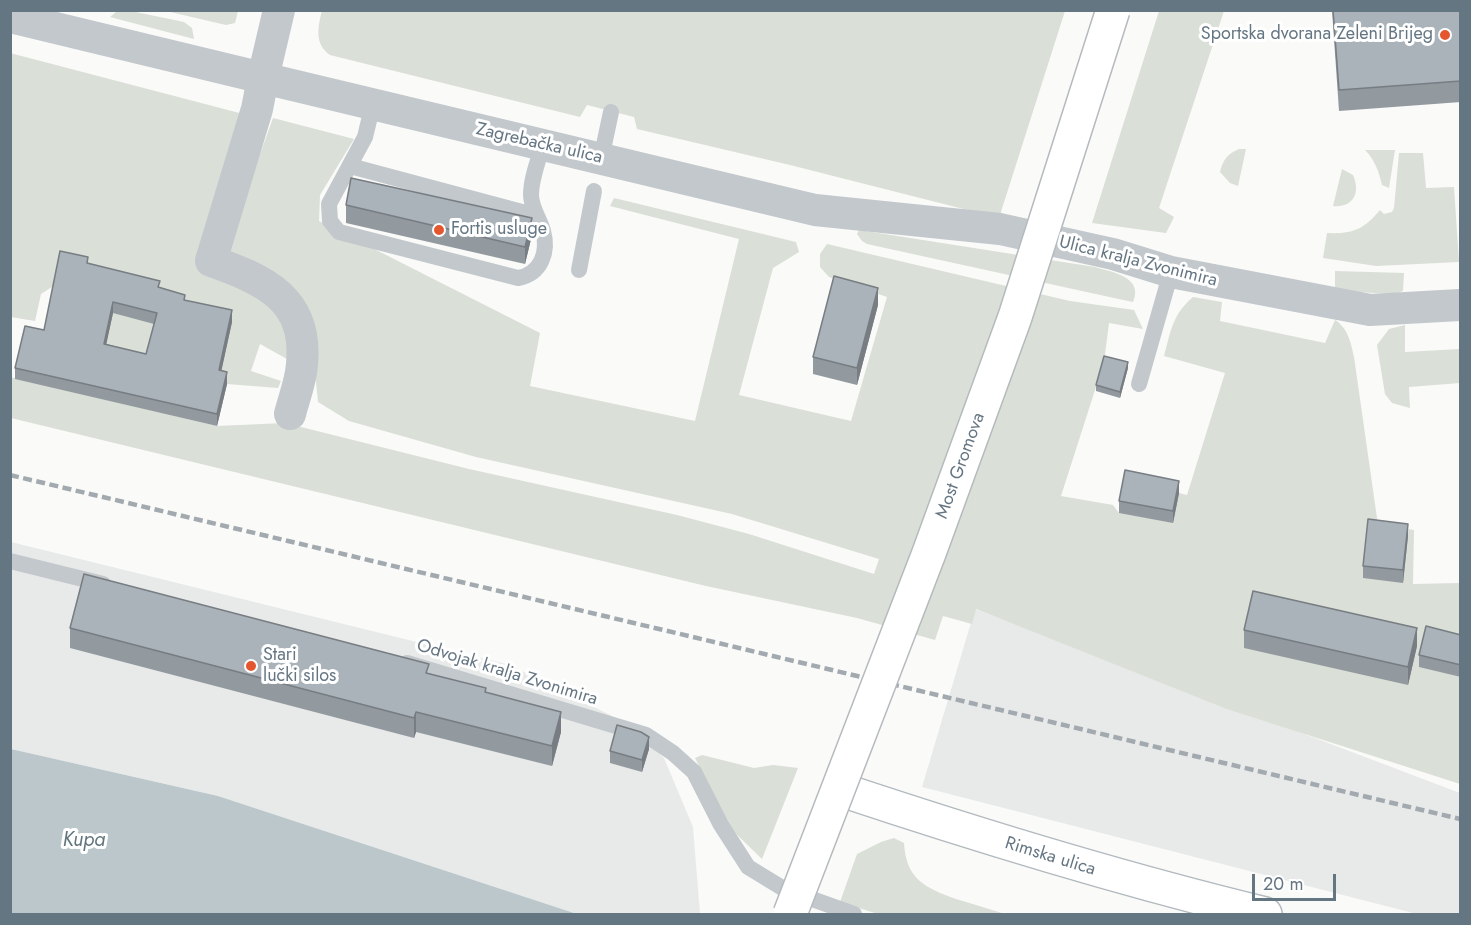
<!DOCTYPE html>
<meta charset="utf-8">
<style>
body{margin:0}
#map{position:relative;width:1471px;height:925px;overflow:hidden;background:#fafaf8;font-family:Jost,sans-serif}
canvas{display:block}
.frame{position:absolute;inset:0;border:12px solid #657683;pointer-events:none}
.scale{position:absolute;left:1252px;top:874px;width:84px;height:27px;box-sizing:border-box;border:3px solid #657683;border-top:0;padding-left:8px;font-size:18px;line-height:21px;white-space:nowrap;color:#657683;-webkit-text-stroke:4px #fff;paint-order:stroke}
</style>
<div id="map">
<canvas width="1471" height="925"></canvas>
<div class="frame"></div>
<div class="scale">20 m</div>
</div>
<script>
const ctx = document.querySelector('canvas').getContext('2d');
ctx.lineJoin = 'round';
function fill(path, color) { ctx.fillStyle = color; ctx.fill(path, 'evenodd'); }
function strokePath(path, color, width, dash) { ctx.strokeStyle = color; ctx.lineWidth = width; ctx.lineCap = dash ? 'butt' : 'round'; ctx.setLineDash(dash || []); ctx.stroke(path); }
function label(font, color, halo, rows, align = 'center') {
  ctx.font = font + ' Jost,sans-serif'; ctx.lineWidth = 6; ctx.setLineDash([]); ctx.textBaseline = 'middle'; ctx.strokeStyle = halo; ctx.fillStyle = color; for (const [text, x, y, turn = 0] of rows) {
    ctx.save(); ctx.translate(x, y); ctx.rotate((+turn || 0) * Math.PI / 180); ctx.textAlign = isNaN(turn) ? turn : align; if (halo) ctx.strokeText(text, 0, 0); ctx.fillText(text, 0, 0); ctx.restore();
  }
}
const built = new Path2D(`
 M11 542 510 665 624 722 664 758 693 827 700 914H577L218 796 11 749Z
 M975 609 1460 793V914H1417L922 787Z`);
const green = new Path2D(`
 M126 10 184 22 192 28 194 39 110 17 117 11Z
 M322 10 1065 11 999 218 790 165 637 129 634 117 587 105 580 117 330 55C314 44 318 27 322 10Z
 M166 11H238L235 23 226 25Z
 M1159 11H1224L1159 208 1174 217 1166 233 1092 223Z
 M10 53 247 115 203 269 264 291 287 316V359L260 344 251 371 281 381 278 388 227 384 84 351 58 283 41 294 35 321 11 317Z
 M273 118 354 139 320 195 319 221 540 333 530 386 695 421 739 239 610 206 614 198 796 242 799 252 773 268 739 395 851 421 887 297 829 277 820 267V254L827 244 1070 301 1134 310 1143 329 1109 323 1104 362 1061 496 1113 505 1119 513 1179 493 1187 495 1225 373 1164 356C1171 331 1172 315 1193 297L1222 302 1220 321 1325 343 1335 320C1348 328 1351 343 1354 357L1378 525 1414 530 1413 584 1460 583V784L1227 709 976 609 972 624 943 616 935 640 857 618 706 586 11 418 10 377 217 426 285 423 469 469 677 515 749 534 874 574 879 559 732 514 476 457 349 421 318 402 314 362 225 252Z
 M1239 149H1246L1238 186 1230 183 1220 172C1223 160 1227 154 1239 149Z
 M1365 150H1395L1389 188 1382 185C1379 172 1375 160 1365 150Z
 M1399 153H1423L1426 188 1454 187 1459 262 1376 266 1323 258 1327 233C1353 234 1363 230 1380 210L1384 214 1392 212 1394 208Z
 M1342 169 1353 175C1361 193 1353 208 1333 206Z
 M859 230 1095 267C1112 272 1144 277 1133 302L1114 298 867 244 862 241 857 234Z
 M1335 271 1404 273 1403 291 1395 294 1335 291Z
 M1405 325V352L1460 349V383L1409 387 1410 408 1392 403 1385 394 1377 345 1389 329Z
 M702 755 754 768 773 765 798 768 762 859 732 830 695 758Z
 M894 838 904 843C906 880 926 888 956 899 973 904 989 909 1005 914H878L840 902 857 854 881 842Z`);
const water = new Path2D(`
 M11 749 218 796 577 914H11Z`);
const service = new Path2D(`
 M373 104 365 137 329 204 330 221 339 232 518 278C541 274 549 252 543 231 540 219 531 208 531 195 531 179 538 161 543 145
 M601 159 611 112
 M350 166 537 216
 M579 270 594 191
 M1139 384 1171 272
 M10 561 103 584
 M407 663 646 735 673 753 694 772 721 825 748 867 784 889 854 914`);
const minor = new Path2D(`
 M10 17 263 78 279 10
 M290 414C294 398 301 381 302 364 308 299 265 280 211 261L257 109 263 78 815 210 1000 229 1113 254 1171 272 1370 310 1460 305`);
const secondary = new Path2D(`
 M839 789C980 836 1121 879 1265 914`);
const rail = new Path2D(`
 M10 475 1460 819`);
const primaryBridge = new Path2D(`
 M790 914 929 553 1015 317 1113 10`);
const wall = new Path2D(`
 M1332 10H1461V102L1339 111Z
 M346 205 532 235 525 264 346 223Z
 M88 263 160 288 232 322 221 371 227 384 217 426 15 379V368L44 330ZM113 313 154 324 146 354 106 344Z
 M878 305 857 385 813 374V357Z
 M1128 368 1120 398 1096 391V385Z
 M1179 493 1173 523 1119 513V501Z
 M1408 536 1403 583 1363 578V566Z
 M70 628 429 673 486 692 561 732 552 766 416 732 414 738 70 648Z
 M1244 630 1417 646 1408 685 1244 648Z
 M1461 635V677L1419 667V655Z
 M649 749 642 772 610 763V751Z`);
const shadedWall = new Path2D(`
 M532 218V235L525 264V247Z
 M878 288V305L857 385V368Z
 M113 302V313L104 355V344Z
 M232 310V322L219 382V370Z
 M1128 362V368L1120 398V392Z
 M227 372V384L217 426V414Z
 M1179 481V493L1173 523V511Z
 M1408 524V536L1403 583V570Z
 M1417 628V646L1408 685V667Z
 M416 712V732L414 738V718Z
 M561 712V732L552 766V746Z
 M649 737V749L642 772V760Z`);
const building = new Path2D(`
 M1333 10H1461V81L1339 90Z
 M351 178 532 218 525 247 346 205Z
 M60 251 88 257 87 263 160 281 158 287 185 295 184 300 232 310 219 370 227 372 217 414 15 368 25 326 44 330ZM113 302 157 313 146 354 104 344Z
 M834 276 878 288 857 368 813 357Z
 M1104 356 1128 362 1120 392 1096 385Z
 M1125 470 1179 481 1173 511 1119 501Z
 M1368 519 1408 524 1403 570 1363 566Z
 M84 574 429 664 426 673 486 688 485 692 561 712 552 746 416 712 414 718 70 628Z
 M1253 591 1417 628 1408 667 1244 630Z
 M1426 626 1461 635V665L1419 655Z
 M617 725 641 732 649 737 642 760 610 751Z`);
const markers = [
 [1445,35,6,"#e4572e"],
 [439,230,6,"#e4572e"],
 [251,666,6,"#e4572e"]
];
const poiNames = [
 ["Sportska dvorana Zeleni Brijeg",1433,35,"right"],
 ["Fortis usluge",451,230],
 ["Stari",263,656],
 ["lučki silos",263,677]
];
const streetNames = [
 ["Zagrebačka ulica",539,144,13],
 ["Ulica kralja Zvonimira",1138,262,14],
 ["Most Gromova",961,466,-70],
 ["Odvojak kralja Zvonimira",507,673,17],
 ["Rimska ulica",1050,857,17]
];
const waterNames = [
 ["Kupa",84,841]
];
fill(built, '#e8e9e9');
fill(green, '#dadfd7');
fill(water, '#bbc7cb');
strokePath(secondary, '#b3babf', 36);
strokePath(service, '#c3c8cc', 16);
strokePath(minor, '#c3c8cc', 32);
strokePath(secondary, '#fff', 33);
strokePath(rail, '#a2aab0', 4.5, [9, 4.5]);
strokePath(primaryBridge, '#b5babe', 36, []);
strokePath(primaryBridge, '#fff', 33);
fill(wall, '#929a9f');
fill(shadedWall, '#777d82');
fill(building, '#aab3b9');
strokePath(building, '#777d82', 1.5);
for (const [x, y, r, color] of markers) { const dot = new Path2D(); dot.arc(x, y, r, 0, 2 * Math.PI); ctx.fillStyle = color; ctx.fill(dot); strokePath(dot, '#fff', 2); }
label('18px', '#657683', '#fff', poiNames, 'left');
label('18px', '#657683', '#fff', streetNames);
label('italic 20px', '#60757c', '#fff', waterNames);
</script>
